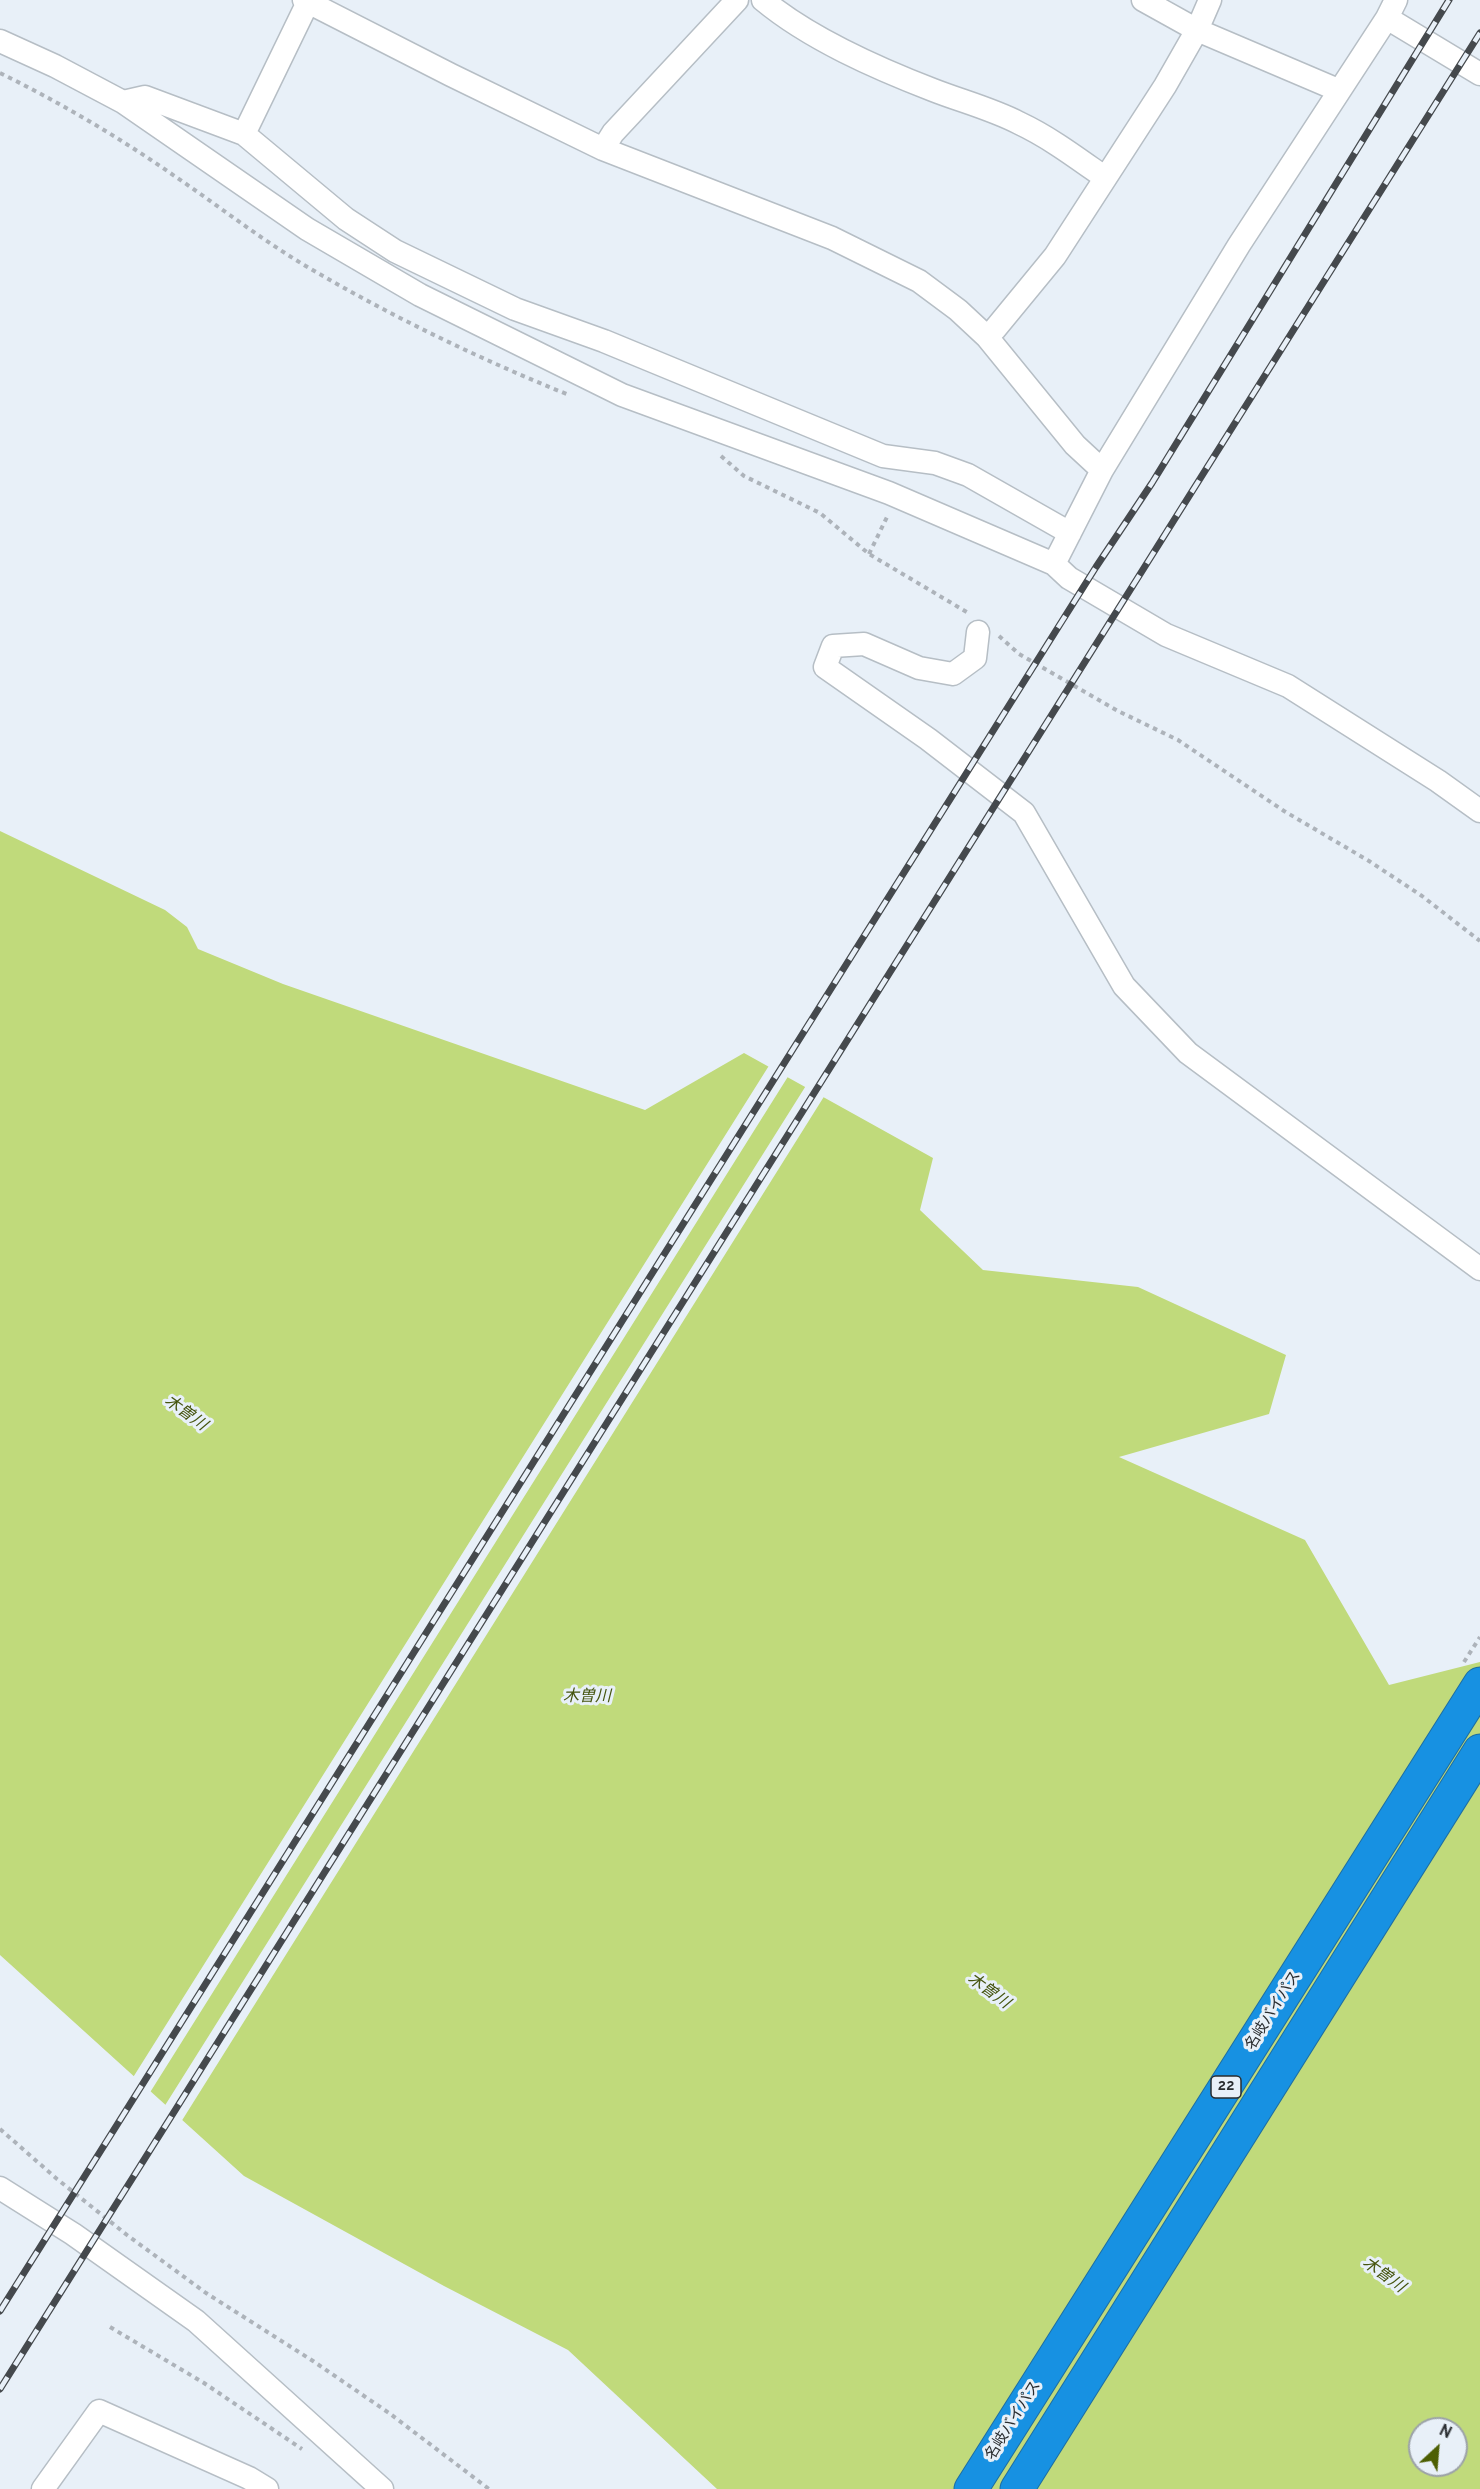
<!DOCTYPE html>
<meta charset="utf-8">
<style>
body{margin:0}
#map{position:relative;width:1480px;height:2489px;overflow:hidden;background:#e8f0f8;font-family:Overpass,sans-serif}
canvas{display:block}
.north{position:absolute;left:1408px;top:2417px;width:60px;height:60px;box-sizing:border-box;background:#e8f0f8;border:2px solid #9ca2a8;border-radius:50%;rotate:26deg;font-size:16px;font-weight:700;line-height:24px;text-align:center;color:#292c2f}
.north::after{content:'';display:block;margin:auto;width:21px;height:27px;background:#4d5f03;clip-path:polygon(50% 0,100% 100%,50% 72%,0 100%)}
</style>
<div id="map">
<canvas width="1480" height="2489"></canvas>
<div class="north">N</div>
</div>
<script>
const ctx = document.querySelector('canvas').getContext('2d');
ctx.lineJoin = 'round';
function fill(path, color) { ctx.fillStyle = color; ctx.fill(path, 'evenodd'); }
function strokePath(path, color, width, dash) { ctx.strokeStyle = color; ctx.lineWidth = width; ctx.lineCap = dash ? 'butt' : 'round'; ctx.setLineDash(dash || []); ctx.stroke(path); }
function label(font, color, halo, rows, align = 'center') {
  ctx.font = font + ' Overpass,"Noto Sans JP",sans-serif'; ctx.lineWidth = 6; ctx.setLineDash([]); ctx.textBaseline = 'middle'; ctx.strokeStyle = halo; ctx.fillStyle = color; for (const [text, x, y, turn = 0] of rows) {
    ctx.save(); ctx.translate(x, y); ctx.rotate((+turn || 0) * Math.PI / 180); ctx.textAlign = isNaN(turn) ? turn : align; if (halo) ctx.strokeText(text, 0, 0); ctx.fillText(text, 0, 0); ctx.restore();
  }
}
const water = new Path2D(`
 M0 831 165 910 187 927 198 949 283 984 645 1110 744 1053 933 1158 920 1210 983 1270 1138 1287 1286 1355 1269 1414 1119 1457 1305 1540 1389 1685 1480 1662V2489H717L568 2350 444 2286 244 2176 0 1955ZM1420 2429H1456V2465H1420Z`);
const pier = new Path2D(`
 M770 1064 789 1075 149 2094 132 2079Z
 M807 1084 825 1095 181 2122 164 2107Z`);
const path = new Path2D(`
 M0 73C61 103 120 138 176 177 223 209 267 244 316 272 397 319 482 360 569 395
 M721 456 744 476 820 513 869 554 970 614
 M869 554 887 517 885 516
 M999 636 1019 654 1118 711 1178 740 1284 811 1369 861 1422 896 1480 941
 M1464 1662 1480 1637
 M0 2129 57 2179 127 2235 206 2293 313 2361 389 2413 489 2489
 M110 2327 204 2383 302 2449`);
const minor = new Path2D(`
 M304 0 451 75 603 149 832 238 919 281 958 310 987 337 1075 445 1102 470
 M763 0C810 39 876 68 933 90 961 101 992 109 1019 123 1049 137 1077 158 1104 177
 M1143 0 1197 30 1338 90
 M1387 18 1480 74
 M0 41 55 66 123 102 307 229 420 295 622 395 889 493 1054 564 1069 578 1166 635 1288 686 1438 781 1480 811
 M123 102 145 97 244 134 309 0
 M244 134 346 219 395 251 515 309 604 341 883 456 935 463 968 475 1070 533
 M603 149 613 133 737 0
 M987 337 995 329 1055 256 1165 86 1197 30 1210 0
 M1054 564 1102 470 1239 245 1387 18 1396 0
 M978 632 975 658 953 674 919 668 864 644 833 646 825 667 928 739 1024 813 1124 986 1188 1053 1480 1269
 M0 2188 73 2234 196 2321 382 2489
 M43 2489 99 2411 249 2478 267 2489`);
const highway = new Path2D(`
 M971 2489 1480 1684
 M1017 2489 1480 1751`);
const rail = new Path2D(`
 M0 2311 1096 567 1152 483 1449 0
 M0 2389 1480 33`);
const shields = [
 [1226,2087,30]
];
const shieldNames = [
 ["22",1226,2087]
];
const streetNames = [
 ["名岐バイパス",1274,2011,-58],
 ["名岐バイパス",1014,2421,-58]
];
const waterNames = [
 ["木曽川",185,1414,36],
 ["木曽川",587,1698],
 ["木曽川",988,1992,36],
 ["木曽川",1383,2276,36]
];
fill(water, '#c0da7b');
fill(pier, '#e8f0f8');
strokePath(minor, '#b6bec5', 25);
strokePath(highway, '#1d6ea3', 35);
strokePath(path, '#adb3ba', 4, [4.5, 4.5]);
strokePath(minor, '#fff', 22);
strokePath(highway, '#1791e2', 33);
strokePath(rail, '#45494d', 7);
strokePath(rail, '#e8f0f8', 4.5, [14]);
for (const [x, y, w] of shields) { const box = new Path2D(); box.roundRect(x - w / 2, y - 11, w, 22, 4.5); ctx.fillStyle = '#e8f0f8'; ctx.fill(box); strokePath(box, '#292c2f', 1.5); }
label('bold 14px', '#292c2f', null, shieldNames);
label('15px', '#292c2f', '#e8f0f8', streetNames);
label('italic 16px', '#45540e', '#e8f0f8', waterNames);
</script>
